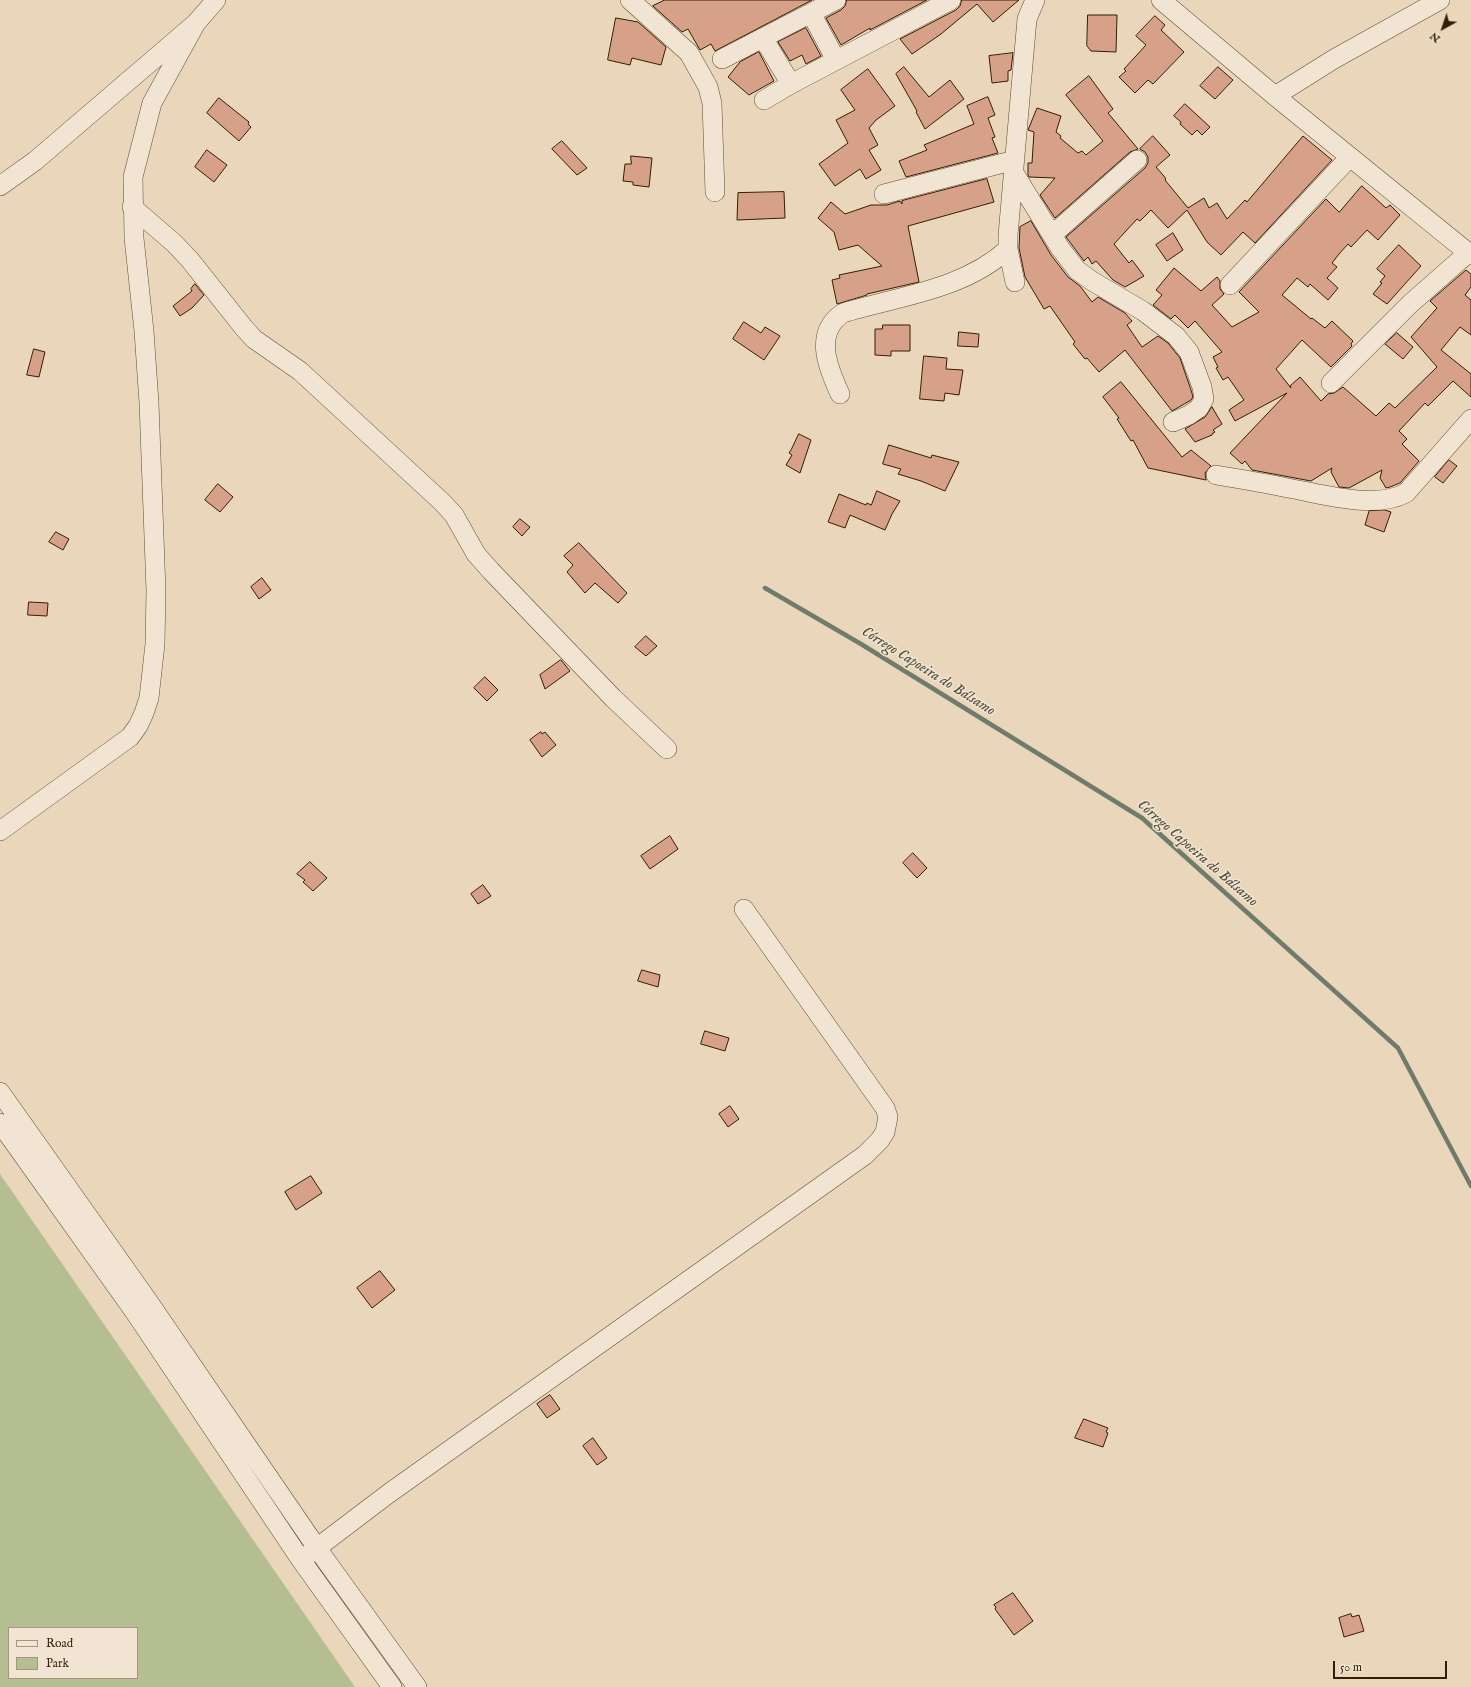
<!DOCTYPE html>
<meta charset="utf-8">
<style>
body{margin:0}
#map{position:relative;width:1471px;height:1687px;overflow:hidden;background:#e9d6bb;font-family:"IM FELL English",serif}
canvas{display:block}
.legend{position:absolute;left:8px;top:1627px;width:130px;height:52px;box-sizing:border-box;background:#f1e4d3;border:1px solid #a5957f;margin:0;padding:5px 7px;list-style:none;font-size:12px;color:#341e02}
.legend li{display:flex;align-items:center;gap:8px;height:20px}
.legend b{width:20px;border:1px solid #a5957f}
.north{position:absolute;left:1423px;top:8px;width:40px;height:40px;-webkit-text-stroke:3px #f1e4d3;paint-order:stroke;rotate:220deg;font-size:11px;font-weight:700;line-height:16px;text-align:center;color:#341e02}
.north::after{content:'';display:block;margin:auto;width:14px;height:18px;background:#341e02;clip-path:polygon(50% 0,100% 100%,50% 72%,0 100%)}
.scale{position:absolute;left:1333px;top:1661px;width:114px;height:18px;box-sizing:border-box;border:2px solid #341e02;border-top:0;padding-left:5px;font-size:12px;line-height:14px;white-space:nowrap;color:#341e02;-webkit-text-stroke:3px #f1e4d3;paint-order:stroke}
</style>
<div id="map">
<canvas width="1471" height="1687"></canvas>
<ul class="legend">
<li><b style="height:5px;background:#f1e4d3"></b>Road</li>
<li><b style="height:11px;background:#b5be91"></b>Park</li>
</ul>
<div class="north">N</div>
<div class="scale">50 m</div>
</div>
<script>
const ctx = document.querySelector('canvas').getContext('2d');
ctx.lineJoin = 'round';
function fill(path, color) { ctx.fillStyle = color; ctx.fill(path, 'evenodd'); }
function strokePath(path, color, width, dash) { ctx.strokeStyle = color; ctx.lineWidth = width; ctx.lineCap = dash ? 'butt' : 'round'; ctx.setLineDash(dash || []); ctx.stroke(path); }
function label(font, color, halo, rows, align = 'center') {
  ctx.font = font + ' "IM FELL English",serif'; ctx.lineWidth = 3; ctx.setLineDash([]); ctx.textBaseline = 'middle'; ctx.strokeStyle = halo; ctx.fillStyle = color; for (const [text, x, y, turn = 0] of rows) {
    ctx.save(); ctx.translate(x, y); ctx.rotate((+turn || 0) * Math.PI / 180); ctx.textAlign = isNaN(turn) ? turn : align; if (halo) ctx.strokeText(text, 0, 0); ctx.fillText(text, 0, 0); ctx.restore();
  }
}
const green = new Path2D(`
 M0 1174 355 1687H0ZM9 1628H137V1678H9Z`);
const stream = new Path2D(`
 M765 588 861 644 1142 818 1398 1048 1471 1186`);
const building = new Path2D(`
 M665 0H812L715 51 711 44 700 50 688 29 682 32 653 6Z
 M847 0H927L870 30V28L841 45 826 18 841 10 845 6Z
 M962 0H1019L993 22 977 4 941 34 912 54 900 39 956 10 960 6Z
 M1088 15H1117L1116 52 1091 51 1087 46Z
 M1155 16 1165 25 1161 30 1184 52 1153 84 1148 80 1135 93 1119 77 1126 71 1124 69 1146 45 1136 36Z
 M616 18 638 22 666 47 661 65 632 58 630 65 608 60Z
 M806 28 821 56 806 64 802 55 790 61 778 42Z
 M759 52 774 81 749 95 728 77 740 62Z
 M1013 53 1011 70 1008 71V81L992 83 989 56Z
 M904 67 929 97 950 80 964 99 925 129 916 112 917 111 896 74Z
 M1218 67 1233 80 1215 99 1200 86Z
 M868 69 895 106 876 120 869 128 878 145 869 150 881 170 866 179 860 169 835 186 819 164 848 143 836 120 855 110 841 90Z
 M1089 76 1113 109 1108 113 1138 149 1130 152 1055 218 1040 195 1055 178 1029 177 1028 175V163H1032L1034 132 1028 130 1037 108 1061 116 1056 132 1061 136 1060 138 1078 153 1082 151 1086 155 1103 141 1066 95Z
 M988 97 995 115 988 118 995 137 992 138 998 153 906 177 899 161 927 150 924 145 974 124 967 106Z
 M219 98 249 122 248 124 251 127 239 141 207 113Z
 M1185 104 1210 127 1202 135 1197 130 1192 135 1180 124 1181 122 1174 116Z
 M1153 136 1170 155 1156 167 1163 175 1166 179 1165 180 1188 208 1204 198 1209 208 1217 203 1227 219 1245 200 1247 202 1303 136 1332 160 1255 243 1243 232 1221 255 1207 242 1187 210 1168 228 1151 210 1140 221 1137 219 1114 244 1129 263 1132 260 1144 276 1125 287 1113 280 1096 261 1092 264 1088 257 1084 261 1066 237 1145 168 1148 163V157L1145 152 1140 149Z
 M562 141 587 168 577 175 552 149Z
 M207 150 227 165 214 182 195 167Z
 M631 156 652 158 649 187 633 185V182L623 181 625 164H631Z
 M987 179 994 202 908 226 919 282 867 294V295L837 304 832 280 840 278 839 275 882 266 858 245 839 250 834 232 818 218 831 202 845 214 871 205H887L900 201 902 204V201Z
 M1362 186 1386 208 1390 205 1400 215 1378 240 1367 230 1351 247 1348 244 1339 254 1332 263 1337 267 1327 278 1338 288 1328 300 1310 284 1308 287 1297 278 1282 295 1311 319 1312 318 1325 328 1332 321 1353 341 1351 344 1352 346 1331 367 1302 340 1276 369 1291 388 1290 386 1300 377 1321 401 1328 394 1334 393 1343 387 1376 416 1389 403 1395 408 1437 367 1411 337 1437 308 1430 301 1466 270 1471 274V287L1465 295 1471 300V335L1460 327 1441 350 1471 374V397L1453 381 1428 406 1425 403 1399 431 1407 439 1402 444 1419 461 1400 483 1390 487 1386 488 1380 478 1382 470 1349 488 1339 487 1331 472 1332 468 1311 481 1252 470 1245 461 1242 464 1230 453 1287 393 1235 421 1229 410 1244 400 1228 377 1223 380 1216 368 1218 367 1213 357 1222 352 1195 321 1188 328 1175 315 1171 319 1153 305 1162 295 1156 290 1174 268 1201 291 1217 277 1220 281V289L1224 294 1212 305 1232 327 1259 312 1239 292 1326 199 1339 212Z
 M784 192 785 218 737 220 738 193Z
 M1031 221 1051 255 1068 277 1080 286 1092 302 1098 297 1125 313 1132 321 1127 325 1142 347 1158 336 1168 343 1180 358 1191 390 1193 397 1191 400 1172 411 1125 350 1099 372 1087 358 1085 359 1073 344 1075 342 1050 306 1044 309 1025 277 1019 248 1020 227Z
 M1173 233 1183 250 1167 261 1156 245Z
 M1399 245 1421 266 1387 304 1373 294 1382 283 1380 282 1385 276 1377 269Z
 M195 284 204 295 192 308 180 316 173 306 192 291 191 289Z
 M744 322 761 333 765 327 780 336 764 360 733 339Z
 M883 325H910V351H891V356L875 355V329H882Z
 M959 332 979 334 978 347 958 346Z
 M1397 333 1413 347 1403 359 1385 344Z
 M34 349 45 352 39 377 27 375Z
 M924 356 947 358 946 369 963 370 959 395 945 393 944 401 920 399Z
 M1121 382 1182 457 1191 450 1211 466 1205 473 1206 480 1148 468 1133 440 1131 441 1117 419 1119 418 1103 397Z
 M1212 407 1222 424 1213 430 1215 432 1212 434V435L1195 442 1185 429 1205 417Z
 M799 434 811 440 800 473 786 465 792 455 789 453 791 450Z
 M889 445 931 458 932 455 959 462 945 491 921 481 898 474 901 469 883 464Z
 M1449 460 1457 466 1443 483 1435 477Z
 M218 484 233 497 220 512 205 500Z
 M877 491 900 501 892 514 885 530 850 515 845 528 828 522 839 494 866 505 867 503 871 505Z
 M1385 510 1391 512 1384 532 1365 525 1369 511Z
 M520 519 530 527 522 536 513 527Z
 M56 532 69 539 63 550 49 542Z
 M579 543 627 593 618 603 595 583 585 593 567 572 573 565 564 556Z
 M262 578 271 590 259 599 251 587Z
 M29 602 48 603 47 616 28 615Z
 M646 636 657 646 646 656 635 647Z
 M561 660 570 671 545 689 540 675Z
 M485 677 498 690 487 701 474 688Z
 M541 732 542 734 545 732 556 745 542 757 530 740Z
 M670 836 678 849 650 869 641 856Z
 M913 853 927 868 917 878 903 863Z
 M310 862 327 878 313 891 303 882 305 880 297 874Z
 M483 885 491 896 478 904 471 894Z
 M642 970 660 975 658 987 638 981Z
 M705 1031 729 1038 725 1051 701 1044Z
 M730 1106 739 1119 728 1127 719 1114Z
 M311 1176 322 1193 296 1210 285 1192Z
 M380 1271 395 1290 372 1308 357 1288Z
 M550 1395 560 1409 547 1418 537 1404Z
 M1084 1419 1108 1428 1106 1432 1108 1433 1103 1447 1075 1438Z
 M593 1438 607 1458 597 1465 583 1446Z
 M1013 1593 1033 1621 1014 1635 995 1609 996 1607 994 1605Z
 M1351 1614 1352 1617 1359 1615 1364 1631 1344 1637 1339 1618Z`);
const minor = new Path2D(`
 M630 0 689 53 708 87 712 103 715 192
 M1161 0 1275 96 1471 255
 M811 13 836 60
 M763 38 791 84
 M722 59 836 0
 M1275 96 1334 59 1440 0
 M764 100 791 84 951 0
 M1014 173 1060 248 1077 270 1092 281 1143 311 1176 336 1189 352 1202 387 1204 399 1199 408 1189 415 1173 422
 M0 186 35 161 196 23 216 0
 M884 194 1015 160
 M132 207 174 243 190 260 244 328 254 339 300 371 442 502 454 515 476 554 491 571 613 698 667 749
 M1052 235 1137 160
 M1015 282 1008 249V235L1027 19 1035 0
 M1230 285 1350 157
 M1331 383 1410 304 1468 253
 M840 394C828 368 813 333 843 313 899 296 963 290 1008 249
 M1216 475C1240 479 1264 483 1288 488 1323 494 1374 510 1406 493L1471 419
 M0 831 130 737 138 726 144 713 149 698 155 644 156 591 149 403 144 331 134 238 133 177 152 103 196 23
 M0 1092 148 1301 317 1548 417 1687
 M0 1123 134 1311 301 1560 392 1687
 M301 1560 388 1494 865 1155 880 1140 885 1132 888 1117 885 1108 744 909`);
const waterNames = [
 ["Córrego Capoeira do Bálsamo",928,672,32],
 ["Córrego Capoeira do Bálsamo",1197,854,41]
];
fill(green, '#b5be91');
strokePath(stream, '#6f7b6b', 4.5);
fill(building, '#d7a189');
strokePath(building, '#341e02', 1);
strokePath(minor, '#614c30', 20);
strokePath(minor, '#f1e4d3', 19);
label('italic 15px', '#524c37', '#f1e4d3', waterNames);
</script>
